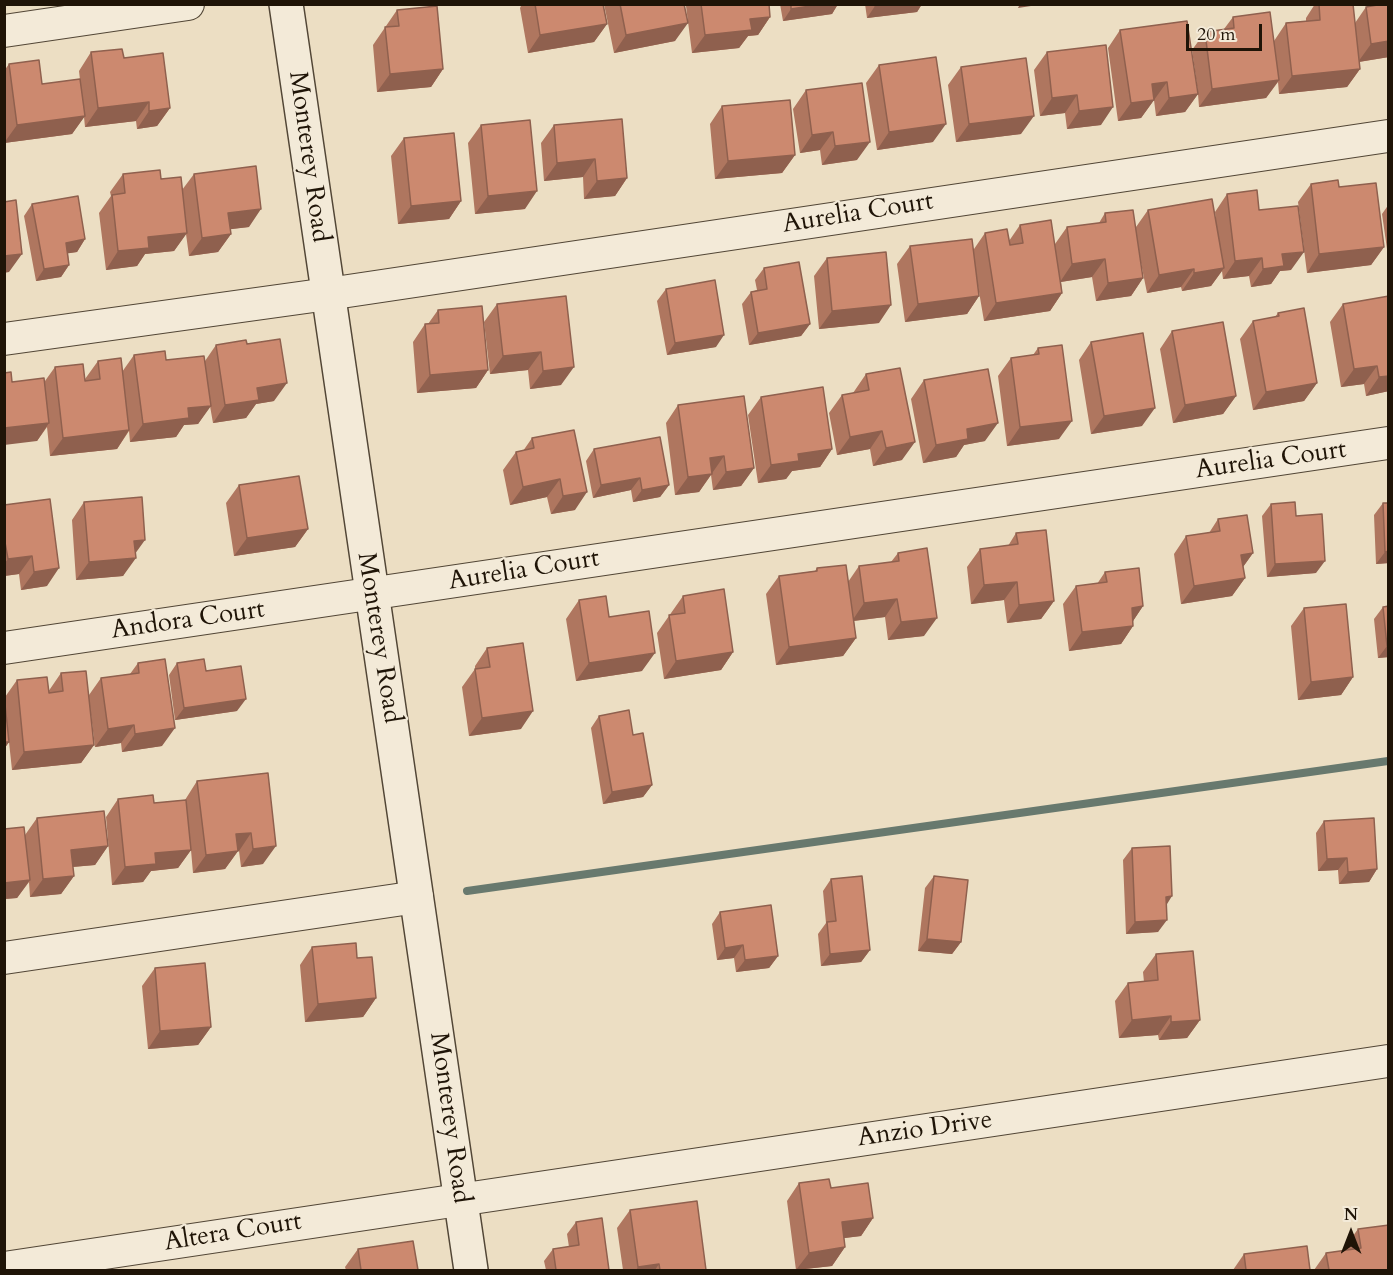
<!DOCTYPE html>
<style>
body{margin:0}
#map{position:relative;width:1393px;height:1275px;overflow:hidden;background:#ecdec3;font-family:Cardo,serif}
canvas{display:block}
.frame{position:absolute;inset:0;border:6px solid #1f1407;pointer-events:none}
.north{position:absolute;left:1321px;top:1203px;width:60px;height:60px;-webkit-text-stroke:4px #f3ead8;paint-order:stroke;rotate:0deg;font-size:16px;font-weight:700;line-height:24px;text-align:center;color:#1f1407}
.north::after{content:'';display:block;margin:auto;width:21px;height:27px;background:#1f1407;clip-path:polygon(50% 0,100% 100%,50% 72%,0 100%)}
.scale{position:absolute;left:1186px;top:24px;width:76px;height:27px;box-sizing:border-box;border:3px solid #1f1407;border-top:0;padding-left:8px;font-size:18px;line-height:21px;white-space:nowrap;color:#1f1407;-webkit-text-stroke:4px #f3ead8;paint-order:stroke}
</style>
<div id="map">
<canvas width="1393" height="1275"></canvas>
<div class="frame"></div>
<div class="north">N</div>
<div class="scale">20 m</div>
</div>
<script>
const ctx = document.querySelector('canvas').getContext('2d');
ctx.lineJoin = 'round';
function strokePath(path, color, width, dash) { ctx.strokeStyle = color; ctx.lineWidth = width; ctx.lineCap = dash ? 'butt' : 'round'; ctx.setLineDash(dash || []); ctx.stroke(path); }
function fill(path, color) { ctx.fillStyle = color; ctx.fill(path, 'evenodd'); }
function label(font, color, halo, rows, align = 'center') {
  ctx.font = font + ' Cardo,serif'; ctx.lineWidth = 4.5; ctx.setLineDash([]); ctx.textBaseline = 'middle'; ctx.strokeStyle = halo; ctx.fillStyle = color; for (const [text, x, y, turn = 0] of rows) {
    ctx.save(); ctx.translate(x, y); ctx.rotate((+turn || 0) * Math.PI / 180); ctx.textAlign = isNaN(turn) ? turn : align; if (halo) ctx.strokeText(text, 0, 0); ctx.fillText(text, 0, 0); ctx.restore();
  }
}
const stream = new Path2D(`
 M467 891 1388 761`);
const minor = new Path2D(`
 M4 31 188 4
 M4 339 328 294 1388 136
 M4 648 1388 443
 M4 958 417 897
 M4 1268 1388 1061`);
const tertiary = new Path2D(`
 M286 4 471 1270`);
const wall = new Path2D(`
 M522 4H603L607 24 594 42 528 53 520 8Z
 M604 4H684L675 41 614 53Z
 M687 4H769L770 17 758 35 748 36 739 48 692 53 686 6Z
 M780 4H838L832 14 783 21Z
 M865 4H922L917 12 867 18Z
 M1315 4H1353L1355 23 1366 7 1377 5V4H1389V57L1359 62 1360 69 1347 87 1279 94 1278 82 1266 98 1199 107 1198 94 1185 112 1156 116 1154 100 1141 118 1118 121 1108 48 1120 30 1198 93 1192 50 1205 32 1224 29 1233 17 1274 41 1286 23 1306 21V18Z
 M397 10 443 69 431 87 377 92 373 45Z
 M91 52 124 58 170 108 157 126 137 129 136 121 85 127 84 117 72 134 4 143V71L9 64 42 84 80 80 79 71Z
 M1047 52 1101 125 1067 129 1065 113 1040 116 1034 70Z
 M879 65 933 142 877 150 866 83Z
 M961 67 1021 134 956 142 948 85Z
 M806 90 857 160 822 165 820 150 800 153 793 109Z
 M722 106 795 155 782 173 715 179 710 124Z
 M481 125 525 209 475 214 468 143Z
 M554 125 627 178 615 196 584 199 583 177 544 181 541 143Z
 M404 138 461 201 449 219 398 224 391 156Z
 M123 174 161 179 182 190 194 174 249 227 230 229 231 234 218 252 189 256 186 234 174 251 145 254 137 266 106 270 99 213 111 196 110 192Z
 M1311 184 1339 187 1384 247 1371 265 1307 273 1298 202Z
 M1227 194 1259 210 1291 270 1280 271 1271 284 1251 287 1249 276 1223 279 1222 271 1211 286 1182 291 1181 287 1147 293 1139 253 1143 278 1131 296 1096 301 1092 277 1061 282 1062 293 1050 311 984 321 978 286 979 296 967 314 905 322 897 264 910 246 974 249 985 233 1009 241 1020 225 1055 244 1067 227 1099 223 1105 213 1136 227 1148 210 1216 221 1215 212Z
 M32 204 85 239 77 252 68 253 69 265 61 277 36 281 24 216Z
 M1389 204V249H1387L1382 214Z
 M827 258 879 323 819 329 814 276Z
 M764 268 810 324 801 336 749 345 742 304 751 292 757 290 755 280Z
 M666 289 716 347 667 355 657 301Z
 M566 296 561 385 530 389 528 370 490 374 484 322 497 304Z
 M1389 296V391L1366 396 1364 384 1341 387 1330 322 1343 304Z
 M438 310 488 370 476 388 417 393 413 342 425 324H428Z
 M1278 313 1317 383 1304 401 1253 410 1240 339 1253 321 1275 317Z
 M1172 331 1236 396 1223 414 1173 423 1160 349Z
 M1091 342 1142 426 1091 434 1079 360Z
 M247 344 274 401 256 404 246 418 213 423 210 406 198 424 184 425 176 437 130 442 129 431 117 449 50 456 47 427 37 441 12 382 45 381 55 367 85 381V379L98 361 122 372 134 355 166 360 205 361 216 345Z
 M1038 348 1059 439 1007 446 998 376 1011 358 1033 355Z
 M866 374 902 460 873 466 870 449 837 455 829 413 842 395 853 393Z
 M924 380 985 441 964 445 956 457 923 463 911 399Z
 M761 397 832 449 820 467 792 471 786 479 758 483 748 415Z
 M678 405 754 468 741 486 713 490 711 475 699 492 675 495 666 423Z
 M574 430 575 510 551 514 547 497 510 505 503 470 516 452 523 451 532 438Z
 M594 449 669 485 660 497 633 502 631 490 593 498 586 461Z
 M239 485 308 529 295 547 234 556 226 503Z
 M50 499 47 586 21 590 19 574 4 576V505Z
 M84 502 135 554 123 576 76 580 72 520Z
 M1383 503H1389V563L1376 564 1374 515Z
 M1271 504 1296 516 1316 573 1267 577 1262 516Z
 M1218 519 1253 553 1243 567 1245 578 1232 596 1181 604 1174 554 1186 536 1209 533Z
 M1016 533 1054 601 1041 619 1007 623 1004 600 971 604 967 567 980 549 1008 546Z
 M898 553 924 636 888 640 885 617 854 621 856 638 843 656 776 665 766 594 779 576 815 571 817 568 848 582 859 566 891 562Z
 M1105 572 1143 606 1133 621V626L1121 644 1069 651 1063 604 1076 586 1097 584Z
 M683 596 733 652 721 670 664 679 657 633Z
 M579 600 609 617 642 671 576 681 566 619Z
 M1383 607 1389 657 1378 658 1374 619Z
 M1304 608 1353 677 1341 695 1298 700 1291 626Z
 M487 648 521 729 469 736 462 687 475 669V666Z
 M138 663 162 746 122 752 121 743 95 747 90 707 94 745 81 763 12 770 9 742 4 749V695L5 697 17 680 48 692 61 673 89 695 101 678 130 674Z
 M177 663 206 671 237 711 175 720 169 675Z
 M599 716 633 735 652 785 643 797 603 804 591 728Z
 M268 773 263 864 241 867 239 851H238L225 869 193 873 191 850 178 868 151 871 143 882 112 885 106 817 118 799 154 803 185 800 197 781Z
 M37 818 108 846 95 865 73 867 74 876 61 894 30 897 29 882 17 898 4 899V829L25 835Z
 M1324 821 1377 869 1369 882 1339 884 1338 870 1318 871 1316 833Z
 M1132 848 1166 905 1158 932 1126 934 1123 860Z
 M934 876 961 942 952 954 918 951 925 888Z
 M831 879 870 950 861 962 821 966 818 934 826 923 823 891Z
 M720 912 778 956 769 968 736 972 734 958 717 960 712 924Z
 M312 947 376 998 363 1017 305 1022 300 965Z
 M1156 954 1200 1020 1187 1038 1159 1040 1158 1035 1119 1038 1115 1001 1128 983 1144 982 1143 972Z
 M155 968 211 1027 198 1045 148 1049 142 986Z
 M799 1183 831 1188 873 1218 861 1236 844 1238 845 1247 832 1266 796 1270 787 1201Z
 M630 1210 706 1270H623L617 1228Z
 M576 1222 609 1270H546L544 1261 553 1249 569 1247 567 1234Z
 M1358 1229 1389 1270H1314L1326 1253 1346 1250 1345 1247Z
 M358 1249 418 1270H346L345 1267Z
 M1244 1254 1310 1270H1233Z`);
const shadedWall = new Path2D(`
 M823 4H838L832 14 783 21 791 9Z
 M889 4H922L917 12 867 18 875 6Z
 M1020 4H1044L1018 8Z
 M770 17 758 35 748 36 739 48 692 53 705 35 750 19Z
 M688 23 675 41 614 53 626 35Z
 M607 24 594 42 528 53 540 35Z
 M1389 41V57L1358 62 1371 44Z
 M443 69 431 87 377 92 390 74Z
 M1360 69 1347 87 1279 94 1292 76Z
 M1279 80 1266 98 1199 107 1212 89Z
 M1167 82 1154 100 1152 84Z
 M1198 94 1185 112 1156 116 1169 98Z
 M1077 95 1065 113 1040 116 1052 98Z
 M1154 100 1141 118 1118 121 1131 103Z
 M149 102 136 121 85 127 98 108Z
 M1113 107 1101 125 1067 129 1079 111Z
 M170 108 157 126 137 129 149 111Z
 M85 116 72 134 4 143 17 125Z
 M1034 116 1021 134 956 142 969 124Z
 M946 124 933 142 877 150 889 132Z
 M833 132 820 150 800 153 812 135Z
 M870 142 857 160 822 165 835 146Z
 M795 155 782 173 715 179 728 161Z
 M595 159 583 177 544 181 557 163Z
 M627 178 615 196 584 199 597 181Z
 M537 191 525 209 475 214 488 196Z
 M461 201 449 219 398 224 411 206Z
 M261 209 249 227 216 231 228 213Z
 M187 233 174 251 145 254 137 266 106 270 118 251 148 237Z
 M231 234 218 252 189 256 202 238Z
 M85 239 77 252 57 255 66 243Z
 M1384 247 1371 265 1307 273 1319 254Z
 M1304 252 1291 270 1280 271 1271 284 1251 287 1263 269 1282 254Z
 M22 254 9 272 4 273V256Z
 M1262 258 1249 276 1223 279 1235 261Z
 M1105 259 1092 277 1060 282 1072 264Z
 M69 265 61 277 36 281 44 269Z
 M1224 268 1211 286 1182 291 1194 273Z
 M1194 269 1181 287 1147 293 1159 275Z
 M1143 278 1131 296 1096 301 1108 283Z
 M1062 293 1050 311 984 321 996 303Z
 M979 296 967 314 905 322 918 304Z
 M891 305 879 323 819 329 832 311Z
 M810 324 801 336 749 345 758 333Z
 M724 335 716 347 667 355 675 343Z
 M541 352 528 370 490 374 503 356Z
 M1377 366 1364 384 1341 387 1354 369Z
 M574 367 561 385 530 389 543 371Z
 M488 370 476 388 417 393 430 375Z
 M1389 376V391L1366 396 1379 377Z
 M287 383 274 401 256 404 246 418 213 423 225 405 257 388Z
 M1317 383 1304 401 1253 410 1266 392Z
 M1236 396 1223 414 1173 423 1185 405Z
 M211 406 198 424 184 425 176 437 130 442 143 424 188 408Z
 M1155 408 1142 426 1091 434 1104 416Z
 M1072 421 1059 439 1007 446 1020 427Z
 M49 423 37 441 4 445V428Z
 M998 423 985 441 964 445 956 457 923 463 936 445 967 429Z
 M129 430 117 449 50 456 63 438Z
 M882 431 870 449 837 455 850 437Z
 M915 442 902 460 873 466 886 448Z
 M832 449 820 467 792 471 786 479 758 483 771 465 798 454Z
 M724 456 699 492 675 495 688 477 710 458Z
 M754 468 741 486 713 490 726 472Z
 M640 478 631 490 593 498 601 485Z
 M560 479 547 497 510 505 523 487Z
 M669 485 660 497 633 502 642 490Z
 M587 492 575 510 551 514 563 496Z
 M308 529 295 547 234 556 247 538Z
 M145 540 132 558 134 541Z
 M1389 551V563L1376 564 1385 552Z
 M1253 553 1240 571 1241 555Z
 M32 556 19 574 4 576V564L8 559Z
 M136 558 123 576 76 580 89 562Z
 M1325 561 1316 573 1267 577 1275 564Z
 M59 568 47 586 21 590 34 572Z
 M1245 578 1232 596 1181 604 1194 586Z
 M1017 582 1004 600 971 604 984 585Z
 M897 599 885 617 852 621 864 603Z
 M1054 601 1041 619 1007 623 1019 605Z
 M1143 606 1131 624 1132 608Z
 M937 618 924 636 888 640 901 622Z
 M1133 626 1121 644 1069 651 1082 632Z
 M856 638 843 656 776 665 789 647Z
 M1387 646H1389V657L1378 658Z
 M733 652 721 670 664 679 676 661Z
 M655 653 642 671 576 681 589 663Z
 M1353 677 1341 695 1298 700 1311 682Z
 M246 699 237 711 175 720 184 708Z
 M533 711 521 729 469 736 482 718Z
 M134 725 121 743 95 747 108 729Z
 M175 728 162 746 122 752 135 734Z
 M4 742H9L4 749Z
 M94 745 81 763 12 770 24 752Z
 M652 785 643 797 603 804 612 792Z
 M251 833 239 851 223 853 236 834Z
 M108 846 95 865 59 868 71 850Z
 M276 846 263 864 241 867 253 849Z
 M191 850 178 868 151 871 143 882 112 885 125 867 155 853Z
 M238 851 225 869 193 873 206 855Z
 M1347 858 1338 870 1318 871 1327 859Z
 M1377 869 1369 882 1339 884 1348 872Z
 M74 876 61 894 30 897 43 879Z
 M30 880 17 898 4 899V883Z
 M1172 896 1164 909 1166 897Z
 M1167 920 1158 932 1126 934 1135 922Z
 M927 939 961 942 952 954 918 951Z
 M743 945 734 958 717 960 725 948Z
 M870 950 861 962 821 966 830 954Z
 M778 956 769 968 736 972 745 960Z
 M376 998 363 1017 305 1022 318 1004Z
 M1171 1016 1158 1035 1119 1038 1132 1020Z
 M1200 1020 1187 1038 1159 1040 1171 1022Z
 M211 1027 198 1045 148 1049 160 1031Z
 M873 1218 861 1236 829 1240 842 1222Z
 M845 1247 832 1266 796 1270 809 1253Z
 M659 1264 655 1270H636L638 1267Z`);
const building = new Path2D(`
 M535 4H603L607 24 540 35Z
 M620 4H684L688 23 626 35Z
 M701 4H769L770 17 750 19 752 30 705 35Z
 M791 4H823L791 9Z
 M875 4H889L875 6Z
 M1319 4H1353L1360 69 1292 76 1286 23 1320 20Z
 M1383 4H1389V41L1371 44 1366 7Z
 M437 6 443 69 390 74 385 27 399 26 397 10Z
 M1270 12 1279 80 1212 89 1205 32 1234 28 1233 17Z
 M1187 21 1198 94 1169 98 1167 82 1152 84 1154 100 1131 103 1120 30Z
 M1106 45 1113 107 1079 111 1077 95 1052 98 1047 52Z
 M122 49 124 58 163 53 170 108 149 111V102L98 108 91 52Z
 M936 57 946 124 889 132 879 65Z
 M1026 58 1034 116 969 124 961 67Z
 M39 60 42 84 80 79 85 116 17 125 9 64Z
 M862 83 870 142 835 146 833 132 812 135 806 90Z
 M790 100 795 155 728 161 722 106Z
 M622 119 627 178 597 181 595 159 557 163 554 125Z
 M530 120 537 191 488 196 481 125Z
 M454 133 461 201 411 206 404 138Z
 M256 166 261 209 228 213 231 234 202 238 194 174Z
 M160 170 161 179 181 177 187 233 148 237 149 248 118 251 112 195 125 193 123 174Z
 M1338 180 1339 187 1376 183 1384 247 1319 254 1311 184Z
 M1257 190 1259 210 1298 206 1304 252 1282 254 1284 266 1263 269 1262 258 1235 261 1227 194Z
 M78 196 85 239 66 243 69 265 44 269 32 204Z
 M1212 199 1224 268 1194 273V269L1159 275 1148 210Z
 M16 200 22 254 4 256V202Z
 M1133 210 1143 278 1108 283 1105 259 1072 264 1067 227 1106 222 1105 213Z
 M1051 220 1062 293 996 303 985 233 1007 229 1010 245 1023 243 1020 225Z
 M972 239 979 296 918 304 910 246Z
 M886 252 891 305 832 311 827 258Z
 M799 262 810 324 758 333 751 292 767 289 764 268Z
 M715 280 724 335 675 343 666 289Z
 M566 296 574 367 543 371 541 352 503 356 497 304Z
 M1389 296V376L1379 377 1377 366 1354 369 1343 304Z
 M482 306 488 370 430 375 425 324 439 323 438 310Z
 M1304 308 1317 383 1266 392 1253 321 1279 316 1278 313Z
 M1223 322 1236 396 1185 405 1172 331Z
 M1143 333 1155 408 1104 416 1091 342Z
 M280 339 287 383 257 388 259 400 225 405 216 345 246 340 247 344Z
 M1062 345 1072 421 1020 427 1011 358 1039 354 1038 348Z
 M165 351 166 360 204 356 211 406 188 408 189 418 143 424 134 355Z
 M121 358 129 430 63 438 55 367 83 364 85 381 100 379 98 361Z
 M900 368 915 442 886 448 882 431 850 437 842 395 869 390 866 374Z
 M988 369 998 423 967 429 968 439 936 445 924 380Z
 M11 372 12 382 44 378 49 423 4 428V373Z
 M823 387 832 449 798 454 799 461 771 465 761 397Z
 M744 396 754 468 726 472 724 456 710 458 712 474 688 477 678 405Z
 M574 430 587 492 563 496 560 479 523 487 516 452 534 448 532 438Z
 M660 437 669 485 642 490 640 478 601 485 594 449Z
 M299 476 308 529 247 538 239 485Z
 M142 497 145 540 134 541 136 558 89 562 84 502Z
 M50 499 59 568 34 572 32 556 8 559 4 537V505Z
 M1295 502 1296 516 1322 514 1325 561 1275 564 1271 504Z
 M1383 503H1389V551L1385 552Z
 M1247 515 1253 553 1241 555 1245 578 1194 586 1186 536 1220 531 1218 519Z
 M1046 530 1054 601 1019 605 1017 582 984 585 980 549 1018 544 1016 533Z
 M927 548 937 618 901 622 897 599 864 603 859 566 899 561 898 553Z
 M846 565 856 638 789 647 779 576 817 571V568Z
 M1139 568 1143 606 1132 608 1133 626 1082 632 1076 586 1107 582 1105 572Z
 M724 589 733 652 676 661 669 615 685 613 683 596Z
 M606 596 609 617 649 611 655 653 589 663 579 600Z
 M1346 604 1353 677 1311 682 1304 608Z
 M1389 606V646H1387L1383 607Z
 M523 643 533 711 482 718 475 669 490 667 487 648Z
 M165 659 175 728 135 734 134 725 108 729 101 678 139 673 138 663Z
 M204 659 206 671 241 666 246 699 184 708 177 663Z
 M86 671 94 745 24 752 17 680 47 677 49 693 63 691 61 673Z
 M4 695 9 742H4Z
 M629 710 633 735 643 733 652 785 612 792 599 716Z
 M268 773 276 846 253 849 251 833 236 834 238 851 206 855 197 781Z
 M153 795 154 803 186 800 191 850 155 853 156 864 125 867 118 799Z
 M104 811 108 846 71 850 74 876 43 879 37 818Z
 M1374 818 1377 869 1348 872 1347 858 1327 859 1324 821Z
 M24 827 30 880 4 883V829Z
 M1170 846 1172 896 1166 897 1167 920 1135 922 1132 848Z
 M862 876 870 950 830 954 827 922 836 921 831 879Z
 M934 876 968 880 961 942 927 939Z
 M771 905 778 956 745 960 743 945 725 948 720 912Z
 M356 943 357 958 372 957 376 998 318 1004 312 947Z
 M1193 951 1200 1020 1171 1022V1016L1132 1020 1128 983 1158 980 1156 954Z
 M205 963 211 1027 160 1031 155 968Z
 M829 1179 831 1188 868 1183 873 1218 842 1222 845 1247 809 1253 799 1183Z
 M697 1201 706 1270H660L659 1264 638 1267 630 1210Z
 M602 1218 609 1270H556L553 1249 579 1245 576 1222Z
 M1389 1225V1270H1329L1326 1253 1361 1248 1358 1229Z
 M413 1241 418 1270H361L358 1249Z
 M1307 1246 1310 1270H1246L1244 1254Z`);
const streetNames = [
 ["Monterey Road",308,157,82],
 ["Aurelia Court",858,214,-9],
 ["Aurelia Court",1271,461,-8],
 ["Aurelia Court",524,571,-9],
 ["Andora Court",188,621,-8],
 ["Monterey Road",378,638,81],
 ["Monterey Road",449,1118,82],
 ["Anzio Drive",925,1130,-8],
 ["Altera Court",233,1233,-9]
];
strokePath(stream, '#68796e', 8);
strokePath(minor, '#524636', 34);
strokePath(tertiary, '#524636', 36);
strokePath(minor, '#f3ead8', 32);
strokePath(tertiary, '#f3ead8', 33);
fill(wall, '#af765f');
fill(shadedWall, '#8f604e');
fill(building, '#cc896f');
strokePath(building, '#8f604e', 1.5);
label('26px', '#1f1407', '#f3ead8', streetNames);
</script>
